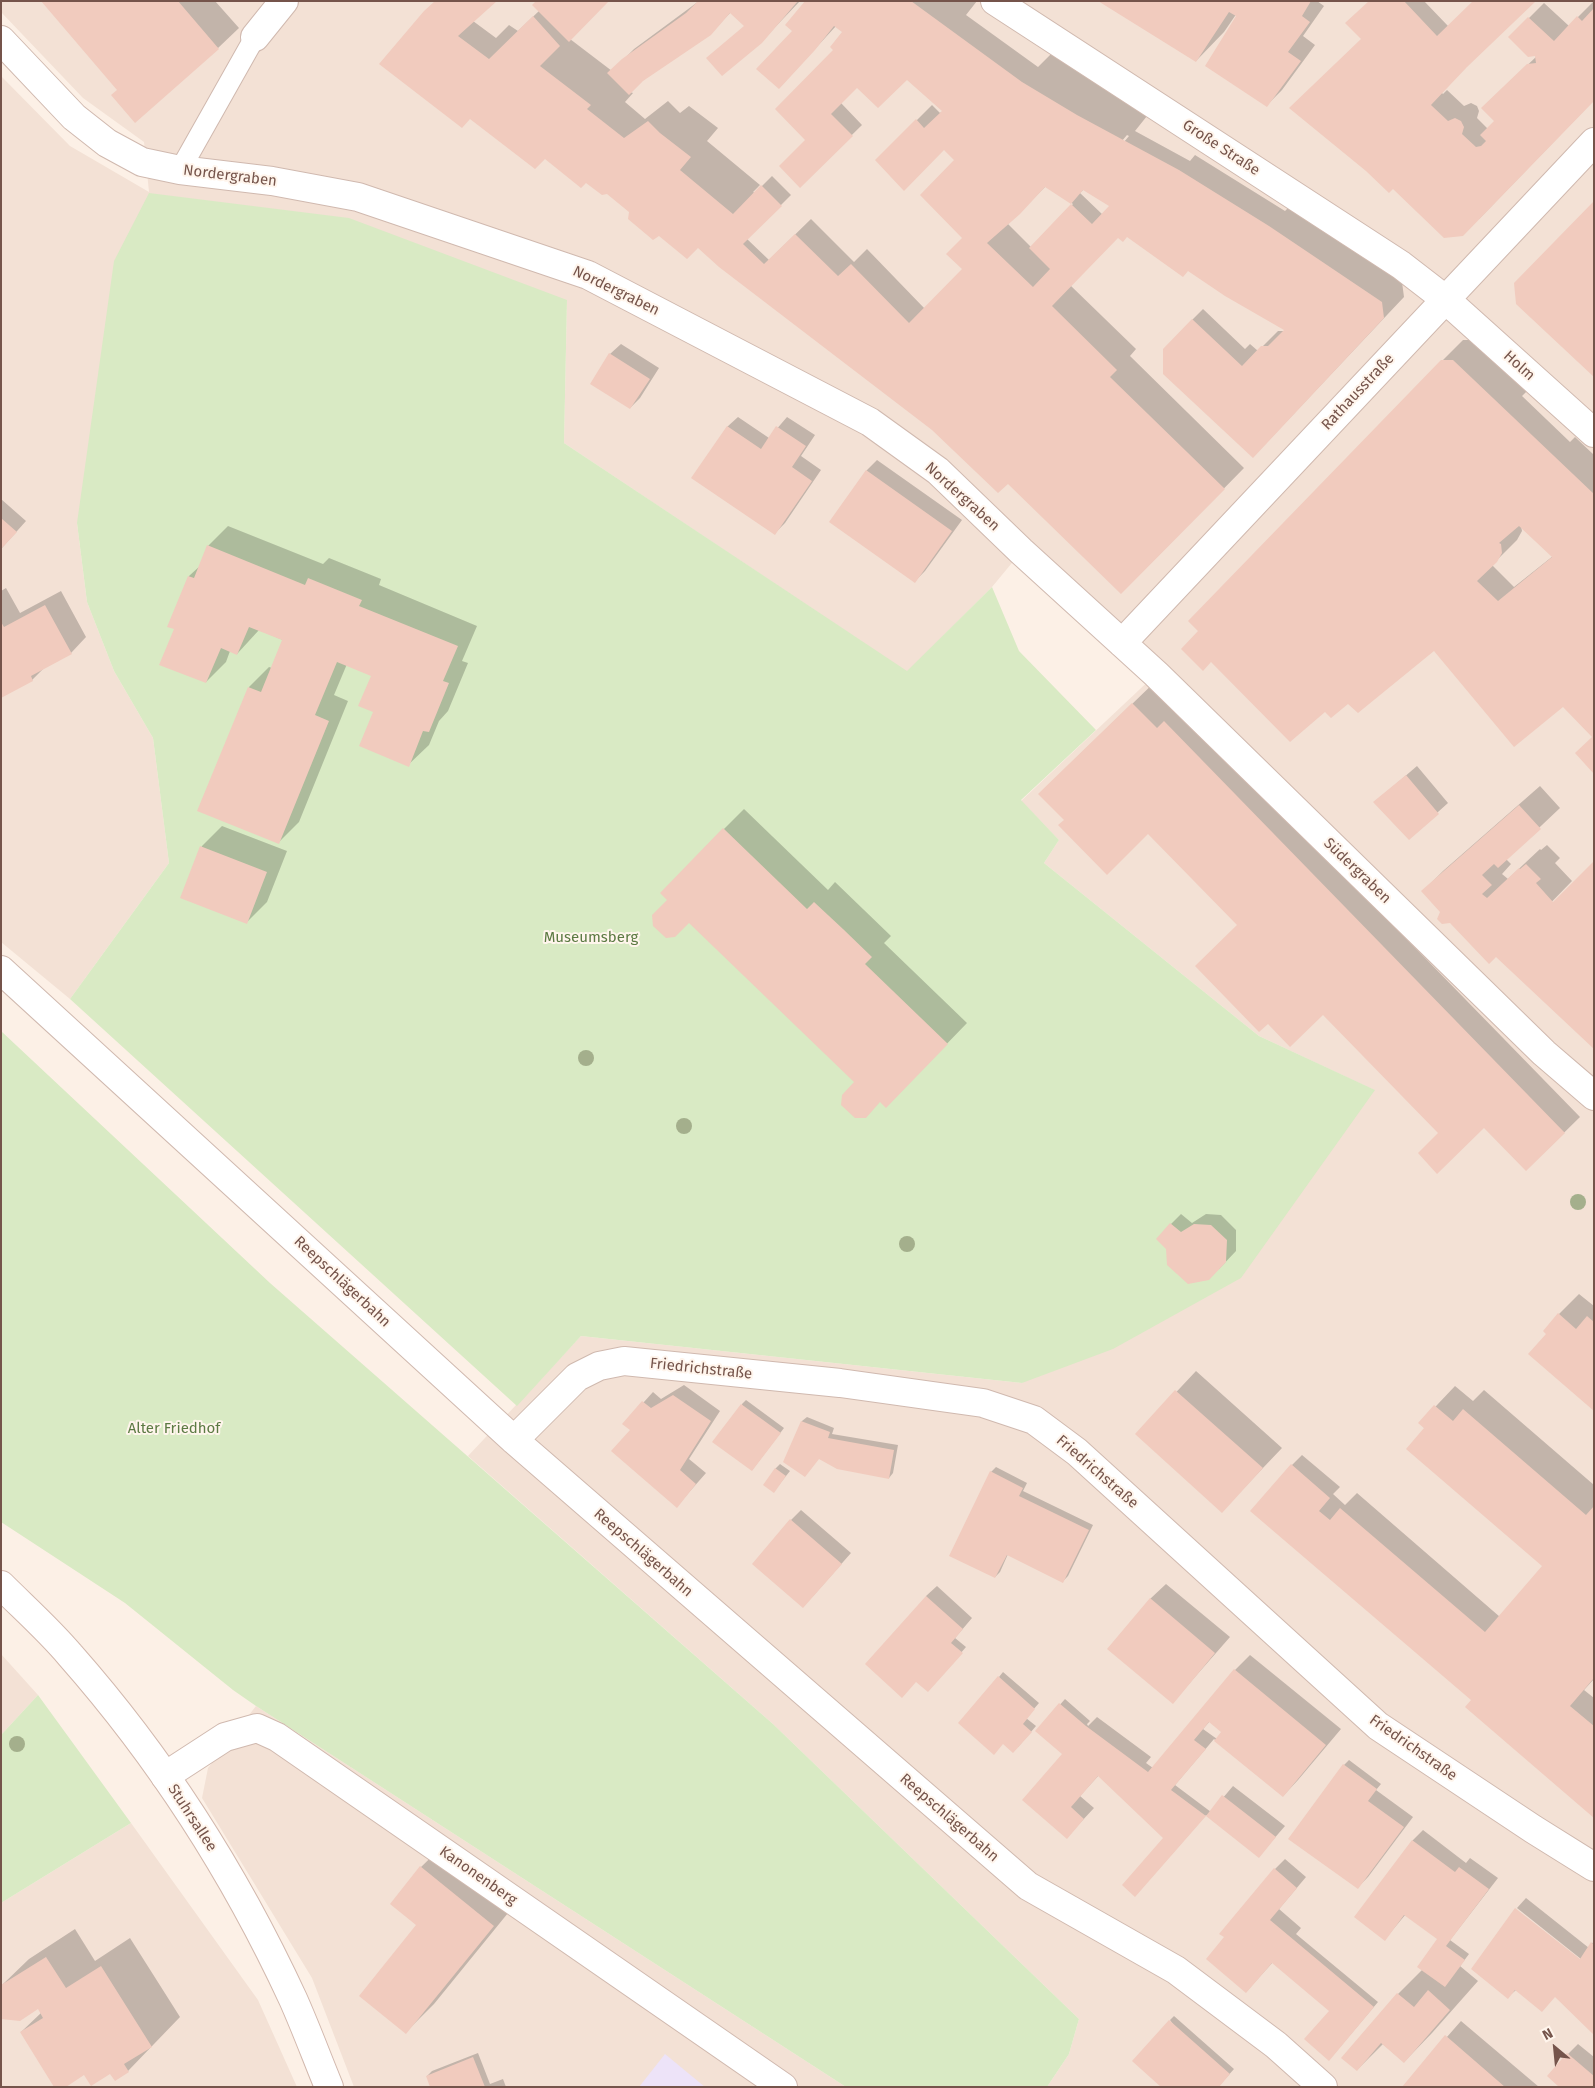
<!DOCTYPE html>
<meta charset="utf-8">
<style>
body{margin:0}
#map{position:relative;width:1595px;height:2088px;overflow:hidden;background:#fcf0e6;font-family:"Fira Sans",sans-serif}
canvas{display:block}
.frame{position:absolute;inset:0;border:2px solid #75544b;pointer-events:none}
.north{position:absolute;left:1530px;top:2023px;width:50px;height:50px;-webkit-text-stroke:4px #fff5ec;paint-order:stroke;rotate:332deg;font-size:14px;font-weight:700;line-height:20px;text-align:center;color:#75544b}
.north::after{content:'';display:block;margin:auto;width:18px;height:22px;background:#75544b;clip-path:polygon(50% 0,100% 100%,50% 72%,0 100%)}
</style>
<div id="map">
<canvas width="1595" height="2088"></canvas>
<div class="frame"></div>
<div class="north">N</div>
</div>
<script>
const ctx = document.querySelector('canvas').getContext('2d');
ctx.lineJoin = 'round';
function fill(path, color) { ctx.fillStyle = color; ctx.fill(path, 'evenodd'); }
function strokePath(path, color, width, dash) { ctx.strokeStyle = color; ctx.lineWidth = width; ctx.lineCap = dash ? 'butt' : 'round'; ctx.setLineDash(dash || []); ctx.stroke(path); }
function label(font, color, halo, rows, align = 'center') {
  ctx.font = font + ' "Fira Sans",sans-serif'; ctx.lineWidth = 4; ctx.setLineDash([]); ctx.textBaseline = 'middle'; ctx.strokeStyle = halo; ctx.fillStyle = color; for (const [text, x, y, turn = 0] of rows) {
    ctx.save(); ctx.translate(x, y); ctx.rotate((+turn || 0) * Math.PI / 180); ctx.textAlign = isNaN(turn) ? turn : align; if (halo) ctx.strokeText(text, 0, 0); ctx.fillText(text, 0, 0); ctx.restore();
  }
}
const residential = new Path2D(`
 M1 1H1594V2087H1047L1069 2054 1079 2019 773 1724 468 1456 581 1336 1022 1383 1374 1090 1259 1036 1044 863 1059 840 1021 801 1156 674 1021 552 992 587 907 672 564 443 567 300 77 523 87 602 114 671 153 738 169 863 70 999 1 942V76L70 146 149 192 144 142 83 98 1 12Z
 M1 1654 38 1695 1 1735Z
 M256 1706 846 2087H354L312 1978 202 1798 208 1768Z
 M131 1823 258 2000 297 2087H1V1903Z`);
const education = new Path2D(`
 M665 2054 705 2087H639Z`);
const green = new Path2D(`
 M149 193 349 218 567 300 564 443 907 671 992 587 1019 651 1096 730 1021 800 1059 840 1044 863 1259 1036 1375 1090 1241 1278 1113 1349 1022 1383 581 1336 517 1406 70 999 169 863 153 738 114 671 87 602 77 523 114 261Z
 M1 1031 270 1283 773 1724 1079 2019 1069 2054 1047 2087H846L256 1706 233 1690 125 1603 1 1522Z
 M38 1695 131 1823 1 1903V1735Z`);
const shadow = new Path2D(`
 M43 1H215L239 28 218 48Z
 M435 1 473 21 496 38 509 25 518 31 539 11 570 39 612 71 634 49 699 1H800L761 42 731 12 710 34 643 80 630 92 633 93 625 102 645 119 668 101 680 113 689 106 718 128 707 141 760 185 753 192 755 193 772 176 791 195 747 239 769 260 811 219 854 262 867 249 925 309 970 263 964 238 955 159 944 148 877 160 932 105 940 113 943 111 907 78 857 86 841 103 862 125 800 186 807 140 834 50 843 32 836 26 779 88 794 31 807 1H977L966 15 1038 67 1051 54 1099 84 1151 111 1135 131 1190 161 1195 155 1285 211 1290 206 1402 282 1404 297 1268 441 1192 320 1203 309 1245 349 1250 344 1258 351 1278 331H1289L1188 270 1128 236H1118L1070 285 1136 349 1130 356 1244 468 1141 573 933 429 698 247 630 212 608 193 545 157 535 167ZM1127 135 1129 136 1097 174H1094ZM1046 186 1073 204 1031 247 1008 224ZM1084 189 1111 206 1103 215 1080 193Z
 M1100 1H1317L1324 6 1303 36 1315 45 1282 90 1267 105 1239 14 1237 13 1224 32 1196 61Z
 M1370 1H1424L1448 26 1441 92 1443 94 1447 90 1464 106 1471 103 1477 106 1479 111 1477 118 1488 129 1495 121 1498 93 1537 56 1510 37 1544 3 1569 26 1594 1V100L1479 219 1362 39Z
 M1463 340H1473L1527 391 1522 396 1570 442 1575 437 1594 455V771L1593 737 1563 705 1434 649 1442 361ZM1521 526 1553 556 1514 587 1492 565 1517 540 1522 531Z
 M621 344 659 368 640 398 630 408 610 354Z
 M738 417 769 438 787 417 815 435 801 456 821 470 785 523 775 533 727 427Z
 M877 460 962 520 925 571 915 581 831 522 867 470Z
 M1 499 26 521 1 549Z
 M228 526 323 564 329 558 381 579 379 585 477 626 462 661 468 663 448 711 439 721 429 745 408 765 375 711 372 675 347 664 334 695 348 701 299 822 279 842 249 687 269 667 272 668 283 640 259 630 237 654 230 651 226 662 206 682 176 628 189 576 201 565 208 546Z
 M6 588 20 613 61 591 86 637 71 653 45 667 32 680 1 696V591Z
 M1161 676 1316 846 1580 1117 1526 1170 1484 1126 1440 1133 1323 1013 1282 1012 1239 925 1148 832 1066 820 1068 766Z
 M1417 766 1448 803 1409 838 1375 802Z
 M1540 786 1560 808 1506 859 1511 864 1502 874 1508 879 1540 849 1541 850 1547 845 1560 858 1555 863 1572 881 1498 957 1441 911 1423 891 1443 871Z
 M744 809 828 890 835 882 891 936 884 943 967 1023 906 1086 856 1082 668 900 724 829Z
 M222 826 287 851 267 902 247 922 182 897 202 846Z
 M1181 1214 1192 1223 1206 1214 1221 1215 1236 1230V1251L1219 1269 1168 1248 1171 1224Z
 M1579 1294 1594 1306V1409L1547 1334 1559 1314Z
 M1196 1371 1282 1448 1222 1511 1137 1434Z
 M684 1385 720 1411 689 1459 706 1473 677 1506 632 1430 624 1424 653 1392 661 1399Z
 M1455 1386 1473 1401 1484 1390 1594 1485V1679L1584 1690 1594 1698V1817L1473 1700 1293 1546 1292 1465 1302 1455 1340 1487 1333 1494 1345 1505 1357 1493 1500 1617 1544 1566 1420 1423Z
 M746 1400 784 1428 752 1470 742 1404Z
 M807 1417 834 1428 832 1434 898 1445 893 1473 889 1478 820 1458 785 1462 802 1421Z
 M780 1464 790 1471 774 1491 775 1469Z
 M996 1467 1027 1483 1023 1491 1093 1525 1068 1576 1063 1581 1008 1554 1000 1572 995 1577 991 1472Z
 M801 1510 851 1553 813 1596 791 1520Z
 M1166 1584 1230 1637 1173 1702 1150 1599Z
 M937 1586 972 1618 955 1638 966 1647 932 1686 926 1596Z
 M1250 1655 1341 1729 1298 1780 1283 1796 1214 1739 1175 1785 1211 1812 1233 1786 1285 1826 1259 1856 1206 1815 1140 1890 1165 1838 1099 1775 1080 1796 1094 1808 1067 1837 1068 1750 1037 1731 1065 1699 1090 1721 1087 1724 1088 1726 1097 1717 1151 1757 1146 1763 1153 1768 1235 1670ZM1210 1721 1222 1732 1217 1739 1203 1729Z
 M1003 1672 1039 1703 1026 1718 1036 1726 1018 1747 999 1677Z
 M1349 1760 1381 1784 1376 1790 1413 1817 1368 1877 1358 1887 1344 1765Z
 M1423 1830 1466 1863 1470 1858 1498 1878 1450 1940 1469 1954 1460 1966 1478 1981 1432 2033 1404 2062 1383 2044 1357 2070 1343 2057 1398 1994 1423 1969 1439 1939 1406 1914 1385 1939 1412 1841Z
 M450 1839 521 1897 434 2004 405 2033 418 1925 421 1867Z
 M1285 1859 1306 1877 1279 1909 1301 1928 1296 1934 1378 2002 1334 2054 1330 2010 1273 1962 1246 1992 1225 1937 1275 1869Z
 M1526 1898 1589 1948 1594 1941V2033L1555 1996 1516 1990 1508 1997 1472 1969 1581 1962V1959L1517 1908Z
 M75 1929 95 1961 130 1938 180 2017 128 2071 84 2073 21 2032 41 2013 38 2007 1 1986 29 1959Z
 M1174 2016 1234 2069 1218 2087 1170 2020Z
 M1461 2021 1539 2087H1403Z
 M1578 2044 1594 2057V2087L1568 2054Z
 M478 2053 490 2084 503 2079 506 2087H432L427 2076 432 2071Z`);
const building = new Path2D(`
 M41 1H178L219 49 135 123 111 95 117 90Z
 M435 1H497L458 36 489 59 533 16 560 46 540 66 591 105 587 109 624 138 648 121 660 133 691 157 680 170 733 214 761 185 782 206 743 244 764 264 795 234 838 276 851 264 909 323 962 269 946 254 962 238 920 195 954 160 944 150 904 191 875 160 916 119 924 128 942 111 907 80 878 108 857 88 831 114 853 136 800 188 779 166 805 140 775 109 833 50 830 47 842 32 834 26 815 50 779 89 756 69 792 31 785 25 805 1H911L1022 82 1077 115 1179 170 1269 226 1382 302 1384 318 1253 458 1163 374V349L1192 319 1242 366 1261 346H1268L1284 330 1225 296 1188 271 1183 277 1127 237 1123 242 1118 238 1052 306 1117 370 1110 377 1225 489 1121 594 1008 484 998 493 932 430 719 267 698 248 687 259 659 236 653 240 628 219 629 212 607 194 602 195 586 183 581 188 545 159 535 169 470 119 462 128 379 64 424 11ZM1045 187 1071 204 1083 190 1109 206 1092 224 1071 204 1029 248 1050 269 1033 287 987 243 1020 214Z
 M536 1H609L569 42 532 5Z
 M698 1H798L762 43 722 76 706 58 744 26 730 13 711 35 643 81 629 95 607 73 622 59 686 13Z
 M1098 1H1311L1302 16 1310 22 1288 52 1301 61 1267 107 1205 66 1236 16 1229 12 1196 62Z
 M1369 1H1404L1437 36 1473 1H1536L1467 67 1431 105 1448 121 1455 118 1461 121 1464 127 1462 134 1476 147 1481 146 1486 141 1480 135 1494 121 1481 108 1527 64 1536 63 1535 56 1528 57 1508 37 1528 17 1554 41 1577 16 1582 21 1594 8V101L1463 236 1444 238 1393 189 1389 193 1366 171 1289 108 1361 39 1345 23Z
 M1594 201V377L1516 304 1514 283Z
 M609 353 650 379 630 409 590 384Z
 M1441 360H1453L1594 494V774L1575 753 1592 737 1563 707 1514 747 1434 651 1358 713 1348 704 1331 718 1325 712 1290 742 1211 662 1203 671 1181 649 1198 631 1188 621ZM1519 526 1552 557 1498 601 1477 581 1497 562 1502 553 1501 544 1499 543Z
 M727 426 761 449 776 426 806 446 792 467 812 481 775 535 691 478Z
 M866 470 952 531 915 583 829 522Z
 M1 518 17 532 1 549Z
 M207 545 305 585 308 578 362 600 359 606 458 646 443 681 449 683 429 732 423 731 409 767 359 746 373 712 358 706 371 676 337 662 315 715 329 721 279 844 197 811 248 687 261 692 282 640 249 627 237 655 221 648 206 683 159 665 174 629 167 627 188 576 194 578Z
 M45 605 72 654 31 676 33 681 1 698V622L4 627Z
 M1132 703 1157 728 1164 721 1565 1133 1526 1171 1484 1128 1437 1174 1418 1153 1438 1133 1323 1015 1290 1047 1268 1024 1259 1032 1195 966 1237 925 1148 834 1107 875 1058 825 1064 820 1038 794Z
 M1406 775 1439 814 1409 840 1373 802Z
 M1519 805 1541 829 1498 868 1494 864 1482 875 1492 885 1482 894 1487 898 1519 868 1520 869 1526 864 1541 879 1536 883 1553 902 1594 861V1049L1496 957 1489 964 1450 923 1442 924 1437 919 1440 912 1421 891Z
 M723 828 807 909 814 902 843 929 872 957 865 964 948 1044 886 1108 880 1102 866 1118H855L841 1105 842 1095 854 1082 689 923 675 937 666 938 653 926 652 915 667 900 660 893Z
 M200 846 267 872 247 924 180 898Z
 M1170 1223 1181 1232 1194 1224 1211 1225 1227 1240 1226 1262 1209 1280 1188 1284 1167 1265 1166 1249 1156 1239Z
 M1558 1313 1576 1329 1587 1316 1594 1322V1411L1528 1354 1546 1334 1543 1331Z
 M1175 1390 1263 1468 1222 1513 1135 1434Z
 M673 1395 711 1421 680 1470 696 1484 677 1508 611 1451 630 1430 622 1424 642 1401 651 1408Z
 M741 1404 781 1433 752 1471 712 1442Z
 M1434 1405 1453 1421 1463 1409 1586 1515 1594 1506V1678L1570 1706 1594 1726V1818L1465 1707 1471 1700 1250 1511 1291 1464 1330 1498 1319 1511 1330 1520 1340 1508 1485 1632 1542 1566 1406 1449 1424 1428 1418 1423Z
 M801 1421 830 1432 828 1438 894 1450 889 1479 837 1469 819 1459 805 1477 783 1462Z
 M775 1468 786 1476 774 1493 763 1485Z
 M990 1471 1023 1488 1019 1496 1089 1530 1063 1583 1007 1555 995 1578 949 1556Z
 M790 1519 842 1564 803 1608 752 1564Z
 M926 1596 963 1629 951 1643 963 1653 928 1692 916 1682 902 1698 865 1664Z
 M1150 1598 1215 1653 1173 1704 1107 1649Z
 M1234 1669 1326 1745 1283 1797 1214 1741 1221 1732 1209 1722 1194 1740 1206 1749 1171 1790 1206 1816 1135 1897 1122 1885 1163 1838 1098 1776 1071 1807 1084 1819 1067 1839 1022 1800 1062 1754 1035 1731 1059 1703 1086 1726 1148 1772Z
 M998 1676 1035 1709 1023 1724 1032 1732 1013 1753 1003 1744 994 1755 958 1723Z
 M1343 1764 1377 1789 1368 1801 1404 1827 1358 1889 1288 1839Z
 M1222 1795 1276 1837 1259 1858 1206 1816Z
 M1412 1840 1455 1872 1459 1867 1489 1889 1446 1946 1465 1960 1445 1987 1417 1967 1437 1939 1404 1915 1385 1941 1354 1917Z
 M420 1866 494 1926 406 2034 359 1996 416 1925 390 1904Z
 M1274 1868 1297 1888 1270 1920 1374 2007 1329 2061 1304 2039 1329 2011 1272 1963 1246 1993 1206 1959 1224 1937 1219 1934Z
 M1515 1908 1580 1959 1591 1942 1594 1945V2035L1555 1997 1542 2012 1515 1990 1508 1999 1471 1969Z
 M46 1957 66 1988 101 1966 152 2047 124 2064 129 2072 115 2081 110 2074 91 2086 84 2075 66 2087H54L20 2032 43 2018 38 2009 20 2021 1 2019V1985Z
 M1428 1990 1450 2010 1404 2063 1381 2043 1357 2071 1341 2058 1397 1993 1414 2007Z
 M1169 2020 1230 2074 1219 2087H1161L1132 2061Z
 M1445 2035 1505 2087H1402Z
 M1567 2053 1594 2076V2087H1559L1547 2076Z
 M473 2057 485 2087H430L426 2076Z`);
const lane = new Path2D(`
 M180 170 255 37`);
const street = new Path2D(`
 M995 1 1401 265 1445 299 1594 433
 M255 37 284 1
 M1 40 74 117 107 143 142 162 180 170 272 181 358 197 588 275 870 422 938 471 1021 551 1156 674 1544 1053 1594 1096
 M1122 643 1594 142
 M1 970 514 1440 1028 1886 1176 1970 1276 2045 1323 2087
 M514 1440 577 1377 599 1366 624 1361 840 1383 983 1403 1034 1420 1077 1452 1378 1726 1533 1829 1594 1867
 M165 1776 225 1737 257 1728 277 1737 783 2087`);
const secondary = new Path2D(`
 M1 1585C24 1608 49 1630 70 1655 160 1757 236 1876 293 1999 306 2028 317 2058 329 2087`);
const trees = [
 [586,1058],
 [684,1126],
 [1578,1202],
 [907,1244],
 [17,1744]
];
const streetNames = [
 ["Große Straße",1221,148,33],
 ["Nordergraben",230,176,7],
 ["Nordergraben",616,291,26],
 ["Holm",1519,366,42],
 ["Rathausstraße",1358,392,-47],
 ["Nordergraben",962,497,42],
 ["Südergraben",1357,871,44],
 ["Reepschlägerbahn",342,1282,43],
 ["Friedrichstraße",701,1369,6],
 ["Friedrichstraße",1097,1472,41],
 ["Reepschlägerbahn",643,1553,41],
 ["Friedrichstraße",1413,1748,35],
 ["Stuhrsallee",192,1818,57],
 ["Reepschlägerbahn",949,1818,41],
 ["Kanonenberg",478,1876,35]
];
const parkNames = [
 ["Museumsberg",591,938],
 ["Alter Friedhof",174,1429]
];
fill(residential, '#f3e1d5');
fill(education, '#ede3f8');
fill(green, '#d9eac4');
fill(shadow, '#0003');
fill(building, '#f1cbbe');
strokePath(lane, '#d0b9af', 22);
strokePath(street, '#d0b9af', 30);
strokePath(secondary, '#d2b8ad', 30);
strokePath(lane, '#fff', 20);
strokePath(street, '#fff', 28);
strokePath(secondary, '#fff', 28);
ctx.fillStyle = '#a4af8c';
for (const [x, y] of trees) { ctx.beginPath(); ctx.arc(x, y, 8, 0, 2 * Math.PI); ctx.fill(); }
label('15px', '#75544b', '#fff5ec', streetNames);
label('15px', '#5c7a43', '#fff5ec', parkNames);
</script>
